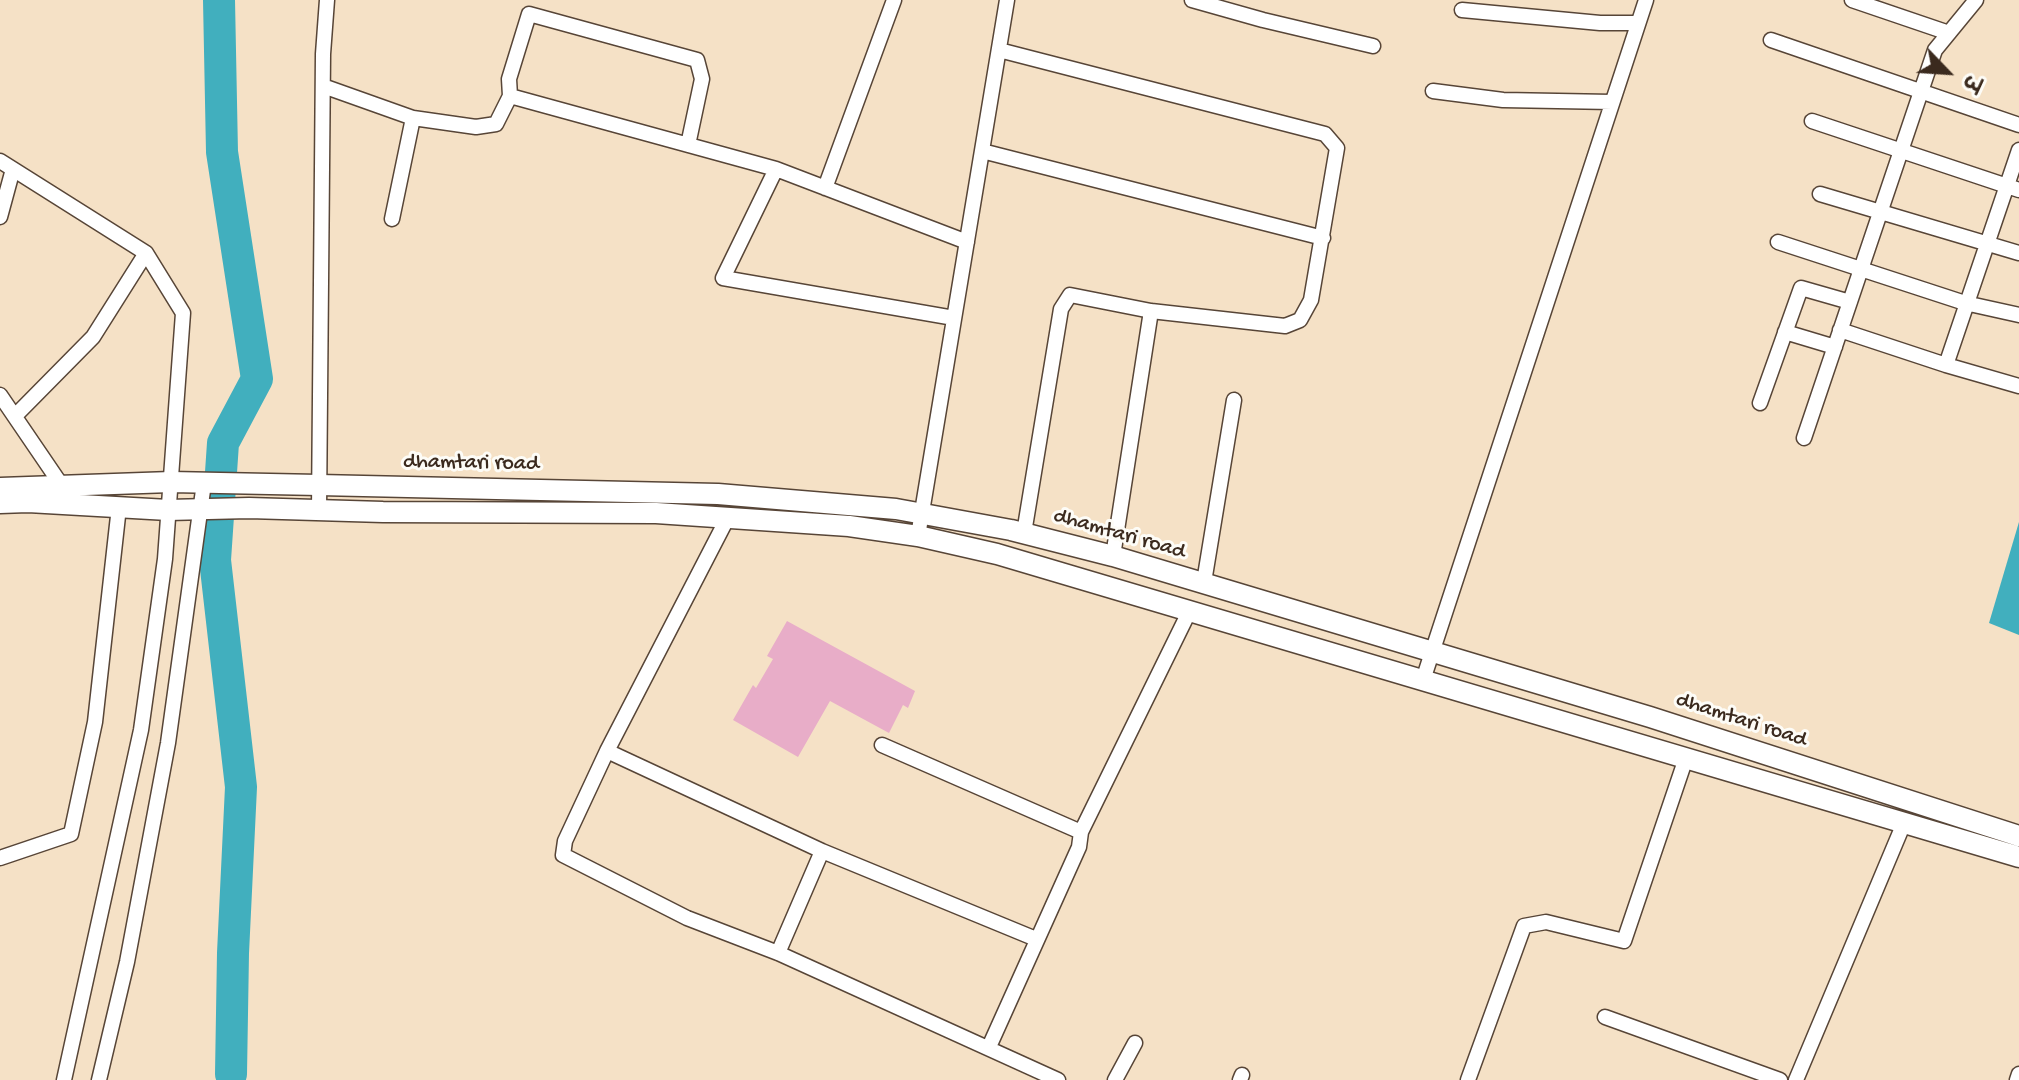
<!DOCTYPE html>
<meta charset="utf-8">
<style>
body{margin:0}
#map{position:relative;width:2019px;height:1080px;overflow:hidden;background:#f5e1c6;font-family:"Gochi Hand","Playpen Sans Deva",sans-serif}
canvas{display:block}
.north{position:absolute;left:1907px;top:32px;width:80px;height:80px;-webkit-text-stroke:6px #fdfcf7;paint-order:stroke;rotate:115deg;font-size:22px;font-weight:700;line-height:32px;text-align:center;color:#3b2a1e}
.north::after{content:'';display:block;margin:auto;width:28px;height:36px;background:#3b2a1e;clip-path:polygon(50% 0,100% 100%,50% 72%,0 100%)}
</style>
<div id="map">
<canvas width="2019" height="1080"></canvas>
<div class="north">उ</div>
</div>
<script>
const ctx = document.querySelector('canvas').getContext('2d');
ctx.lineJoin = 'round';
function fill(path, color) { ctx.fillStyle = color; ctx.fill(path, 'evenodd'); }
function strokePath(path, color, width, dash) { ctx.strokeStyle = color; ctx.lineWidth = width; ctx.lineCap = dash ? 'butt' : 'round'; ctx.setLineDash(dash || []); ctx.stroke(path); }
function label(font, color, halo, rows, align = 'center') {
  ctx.font = font + ' "Gochi Hand",sans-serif'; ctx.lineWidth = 6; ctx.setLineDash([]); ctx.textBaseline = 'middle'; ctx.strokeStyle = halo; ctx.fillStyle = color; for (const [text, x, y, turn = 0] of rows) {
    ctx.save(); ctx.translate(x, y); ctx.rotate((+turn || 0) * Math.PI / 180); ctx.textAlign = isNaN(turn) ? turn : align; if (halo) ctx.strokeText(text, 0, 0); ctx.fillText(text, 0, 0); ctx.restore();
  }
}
const water = new Path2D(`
 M2019 522V635L1989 623Z`);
const river = new Path2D(`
 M219 0 222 152 257 379 223 443 215 560 241 787 233 953 231 1074`);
const building = new Path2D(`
 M787 621 915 691 908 708 903 705 889 733 830 701 798 757 733 720 753 685 756 688 773 659 767 656Z`);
const minor = new Path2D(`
 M1192 0 1263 20 1373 46
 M1852 0 1949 33
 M1462 10 1600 23H1638
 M1771 40 2019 125
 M999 50 1325 134 1337 148 1311 300 1300 320 1285 326 1151 311 1070 295 1061 309 1024 533
 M323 86 413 118
 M1433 91 1503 100 1612 102
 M510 96 776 169 967 242
 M1812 121 2019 190
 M982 151 1323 238
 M0 161 146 253 183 313 165 559 141 730 64 1080
 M776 169 723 278 954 318
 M825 188 894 0
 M1820 194 2019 253
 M0 217 13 169
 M392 219 413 118 476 127 496 124 510 96 509 79 529 14 697 60 702 79 688 145
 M1778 242 1965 303 2019 315
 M1840 330 1946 365 2019 150
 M1785 332 1835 347
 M1946 365 2019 386
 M0 395 62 486
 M1760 403 1801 288 1850 302
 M15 416 93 337 146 253
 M1804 438 1935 50 1976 0
 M319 511 323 54 327 0
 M728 517 607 751 565 841 563 855 687 918 778 953 1058 1080
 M918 536 1007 0
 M1113 556 1151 311
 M1202 583 1205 576 1234 400
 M1423 680 1646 0
 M882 745 1081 832
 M607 751 822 851 1036 939
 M0 858 71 834 95 722 119 507
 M778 953 822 851
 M1605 1017 1780 1080
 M989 1047 1079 847 1081 832 1190 610
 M99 1080 127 962 168 743 204 483
 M1115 1080 1135 1043
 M1240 1080 1242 1075
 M1468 1080 1524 926 1546 922 1624 941 1686 758
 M1796 1080 1904 823
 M2017 1080 2019 1074`);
const secondary = new Path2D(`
 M0 488 171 482 319 485 718 494 896 509 1011 530 1113 556 1650 717 2019 836
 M0 503 28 502 168 510 249 508 383 512 656 513 849 526 918 536 997 554 2019 857`);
const streetNames = [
 ["dhamtari road",471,464,1],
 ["dhamtari road",1119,535,16],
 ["dhamtari road",1741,721,18]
];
fill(water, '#41afbe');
strokePath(river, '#41afbe', 32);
fill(building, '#e8adc8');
strokePath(minor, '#574537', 17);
strokePath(secondary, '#574537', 23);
strokePath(minor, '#fff', 14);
strokePath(secondary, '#fff', 20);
label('22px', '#3b2a1e', '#fdfcf7', streetNames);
</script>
